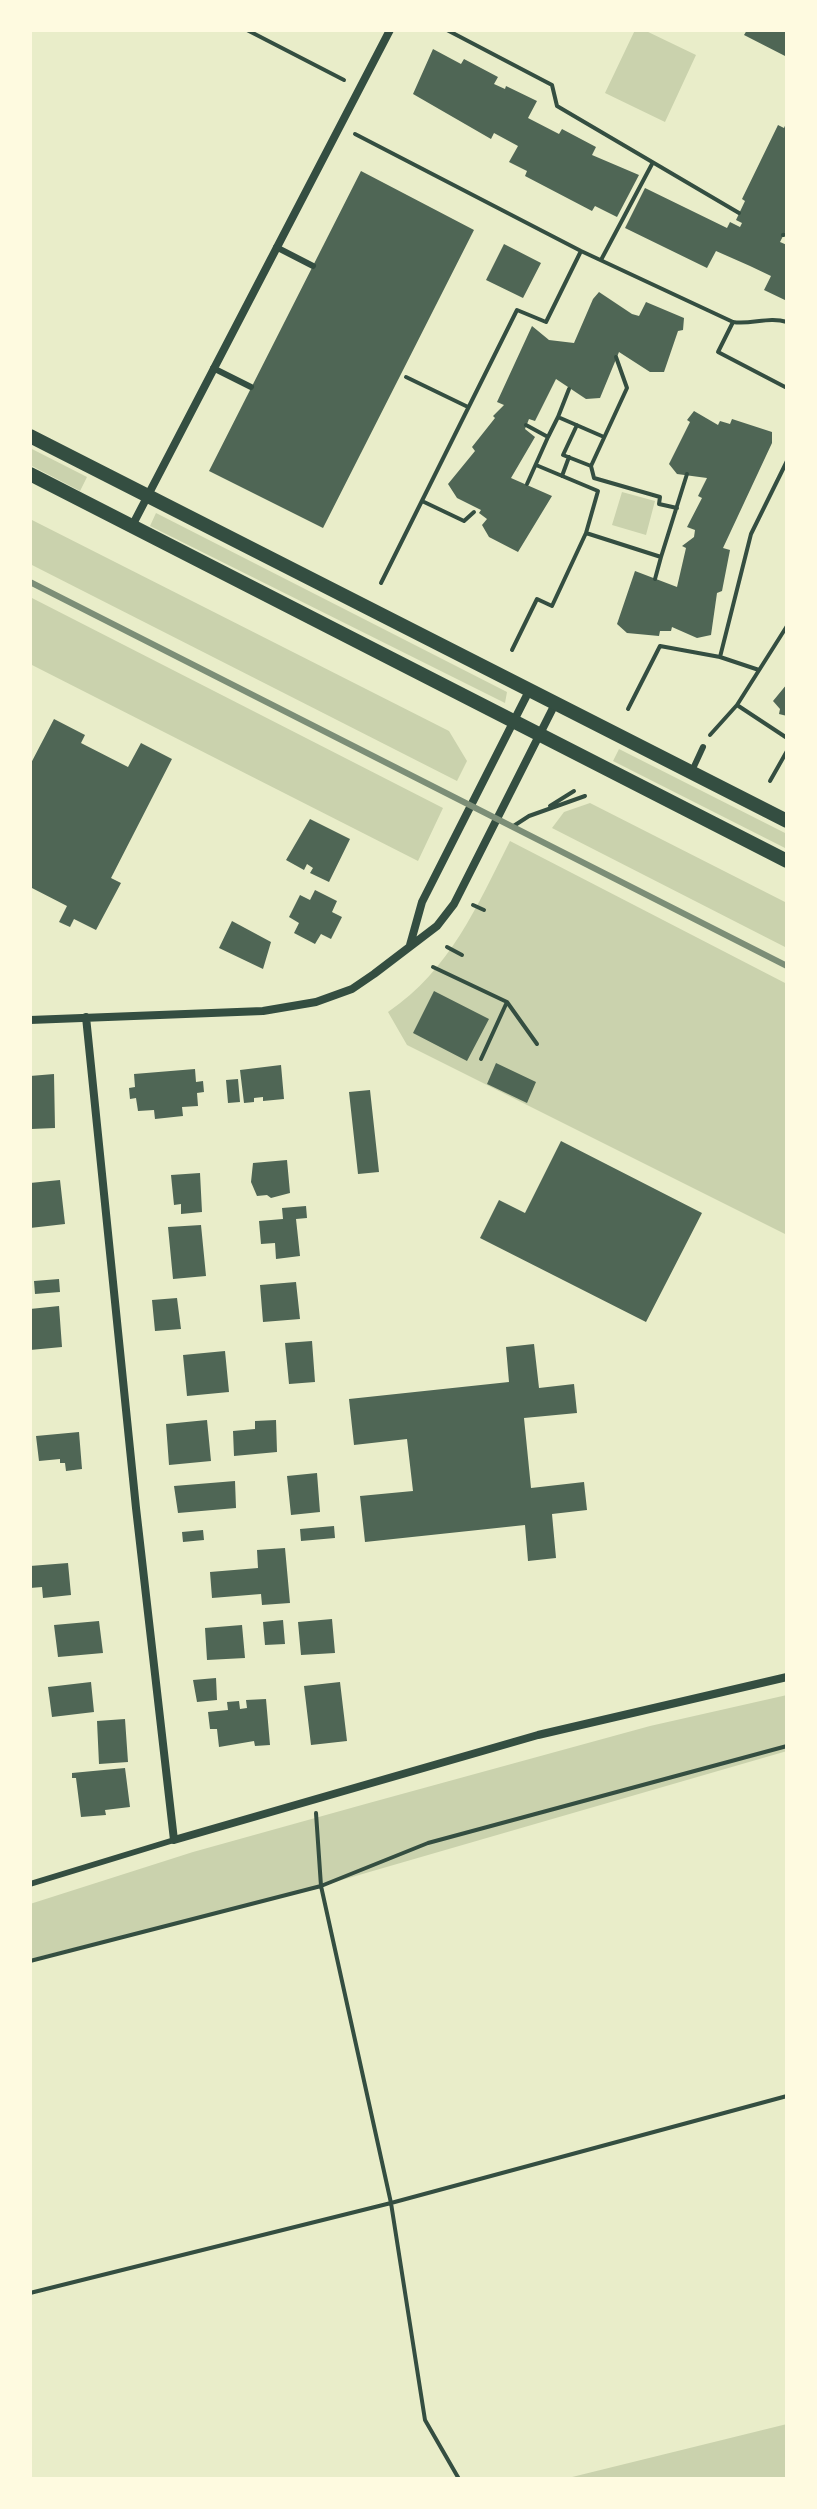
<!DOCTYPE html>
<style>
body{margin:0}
#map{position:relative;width:817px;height:2509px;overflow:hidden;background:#e9edc9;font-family:"Source Sans 3",sans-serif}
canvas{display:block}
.frame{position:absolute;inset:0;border:32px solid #fefae0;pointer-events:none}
</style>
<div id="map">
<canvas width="817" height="2509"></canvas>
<div class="frame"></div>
</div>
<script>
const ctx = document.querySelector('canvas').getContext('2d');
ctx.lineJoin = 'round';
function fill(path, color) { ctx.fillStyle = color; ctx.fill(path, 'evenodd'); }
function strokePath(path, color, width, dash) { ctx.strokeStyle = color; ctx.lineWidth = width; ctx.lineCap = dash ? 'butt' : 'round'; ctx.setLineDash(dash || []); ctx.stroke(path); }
const green = new Path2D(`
 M635 30H644L696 55 665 122 605 93Z
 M30 448 87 477 80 491 30 465Z
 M622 492 655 501 646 535 612 525Z
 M156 513 507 692 505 703 150 526Z
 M30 519 449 731 467 761 457 781 30 564Z
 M30 597 443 808 418 861 30 664Z
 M619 749 787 834V849L613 761Z
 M590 803 787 903V948L552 828 564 812Z
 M510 841 787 984V1235L407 1045 388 1012C450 970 477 906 510 841Z
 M787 1695V1751L321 1886 30 1959V1904L193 1852 369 1803 650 1726Z
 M787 2424V2479H564Z`);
const building = new Path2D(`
 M747 30H787V57L744 35Z
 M433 49 461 64 464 59 498 77 494 84 505 89 506 86 537 101 528 118 559 134 562 129 596 147 592 155 639 175 617 217 595 206 592 211 525 176 527 171 509 162 518 146 494 133 491 139 413 94Z
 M787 121V228L780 242 787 245V301L764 290 771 276 750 266 716 251 707 268 625 228 645 188 727 228 730 222 740 227 742 223 736 220 745 201 742 199 778 125 784 128Z
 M361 171 474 230 323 528 209 471Z
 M504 244 541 263 523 298 486 280Z
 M599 292 632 314 639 316 646 302 684 318 683 330 678 331 664 372H650L619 352 600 398 586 399 556 379 535 421 529 419 525 429 535 437 511 478 552 496 518 552 489 537 482 525 487 519 479 513 481 510 457 498 448 484 475 451 472 447 495 418 493 416 504 405 497 402 532 326 549 340 574 343 593 299Z
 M694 411 718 425 720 421 730 424 732 419 772 432V443L723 548 730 550 722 591 717 593 711 635 697 638 672 627 671 631H660L659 636 627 633 617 624 635 571 677 587 686 548 682 546 694 537 695 530 687 527 702 498 698 496 707 478 677 474 669 464 690 422 687 420Z
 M787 684V716L779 714 780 709 773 701Z
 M54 719 85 735 81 743 128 767 141 743 172 759 111 878 121 883 96 930 74 919 70 927 59 922 67 906 30 887V765Z
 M310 819 350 839 329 882 310 873 313 868 307 864 304 870 286 860Z
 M315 890 337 901 332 912 342 917 331 939 321 934 315 944 294 933 299 923 289 917 300 895 310 900Z
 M232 921 271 942 263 969 219 948Z
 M434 991 489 1019 467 1061 413 1033Z
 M496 1063 536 1082 527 1103 487 1084Z
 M281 1065 284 1099 263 1101V1097L254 1098V1102L244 1103 240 1070Z
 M195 1069 196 1082 203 1081 204 1092 197 1093 198 1106 182 1107 183 1116 155 1119 154 1110 138 1111 136 1098 130 1099 129 1088 135 1087 134 1074Z
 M54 1074 55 1128 31 1129 30 1076Z
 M238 1079 240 1102 228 1103 226 1080Z
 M370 1090 379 1172 358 1174 349 1092Z
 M561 1141 702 1213 646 1322 480 1238 499 1200 525 1213Z
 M287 1160 290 1193 271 1198 267 1195 257 1196 251 1182 253 1163Z
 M200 1173 202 1212 181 1214V1204L174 1205 171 1175Z
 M60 1180 65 1224 30 1228V1183Z
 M306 1206 307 1218 296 1219 300 1256 276 1259 275 1243 261 1244 259 1221 283 1219 282 1208Z
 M201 1225 206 1276 173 1279 168 1227Z
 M59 1279 60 1292 35 1294 34 1281Z
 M296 1282 300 1319 263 1322 260 1285Z
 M177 1298 181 1329 155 1331 152 1300Z
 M59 1306 62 1347 30 1350V1309Z
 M312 1341 315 1382 289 1384 285 1343Z
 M534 1344 539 1388 574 1384 577 1413 524 1418 531 1488 584 1482 587 1510 552 1514 556 1558 528 1561 525 1525 365 1542 360 1496 413 1491 407 1439 354 1445 349 1399 509 1382 506 1347Z
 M225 1351 229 1392 187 1396 183 1355Z
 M207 1420 211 1461 169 1465 166 1424Z
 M276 1420 277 1452 234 1456 233 1431 255 1429V1421Z
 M79 1432 82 1469 66 1471 65 1463H60V1459L39 1461 36 1436Z
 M317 1473 320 1512 291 1515 287 1476Z
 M235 1481 236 1508 178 1513 174 1486Z
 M334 1526 335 1538 301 1541 300 1529Z
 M203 1530 204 1540 183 1542 182 1532Z
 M285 1548 290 1603 262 1605 261 1594 212 1598 210 1572 258 1568 257 1550Z
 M68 1563 71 1595 43 1598 42 1587 30 1588V1566Z
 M332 1619 335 1653 301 1655 298 1622Z
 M283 1620 285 1644 265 1645 263 1622Z
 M99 1621 103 1653 58 1657 54 1625Z
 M242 1625 245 1658 207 1660 205 1628Z
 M216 1678 217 1700 197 1702 193 1680Z
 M91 1682 94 1712 52 1717 48 1687Z
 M340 1682 347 1741 311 1745 304 1686Z
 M266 1699 270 1745 255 1746 254 1741 219 1747 217 1729H210L208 1712 228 1710 227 1702 239 1701 240 1709 247 1708 246 1700Z
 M125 1719 128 1762 99 1764 97 1721Z
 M125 1768 130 1807 105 1810 106 1815 81 1817 76 1778H72V1773Z`);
const path = new Path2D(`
 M247 30 344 80
 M447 30 552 85 557 106 739 213
 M355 134 581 251 733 322 718 352 787 388
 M783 235 787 234
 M601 260 652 164
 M733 322C751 325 769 316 787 322
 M616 357 627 388 591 466 594 478 660 497 659 504 677 508
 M406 377 468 407
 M569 389 558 417 604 437
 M526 425 548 437 558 417
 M577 425 563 455 591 466
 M536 465 598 491 586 533
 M562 476 569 457
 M527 484 548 437
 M422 501 464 521 474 512
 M655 579 661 557
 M381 583 517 310 546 322 581 251
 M512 650 537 599 552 606 586 533 661 557 687 474
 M720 657 751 534 787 461
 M737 705 787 738
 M628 709 660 646 720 657 759 670
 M710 735 737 705 787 626
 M770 781 787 751
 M550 806 574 791
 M512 827 529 816 585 796
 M473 905 484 910
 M447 947 462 955
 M433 967 507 1002 537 1044
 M481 1059 507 1002
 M316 1813 321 1886 391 2203 425 2420 459 2479
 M30 1961 321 1886 428 1843 787 1746
 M30 2293 391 2203 787 2096`);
const service = new Path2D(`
 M276 247 313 266
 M213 368 251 387
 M691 773 703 747
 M30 1884 174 1840`);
const minor = new Path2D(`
 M132 526 390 30
 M410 945 422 902 529 691
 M86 1017 136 1508 174 1840 538 1735 787 1677
 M30 1020 263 1011 316 1002 352 989 374 974 437 926 454 904 555 704`);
const tertiary = new Path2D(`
 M30 436 787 821
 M30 474 787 861`);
const rail = new Path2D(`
 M30 582 787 966`);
fill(green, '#cad2ad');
fill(building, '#4f6655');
strokePath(path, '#344e41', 4);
strokePath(service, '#344e41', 6);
strokePath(minor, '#344e41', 8);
strokePath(tertiary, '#344e41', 14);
strokePath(rail, '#7c8e77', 6);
</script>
